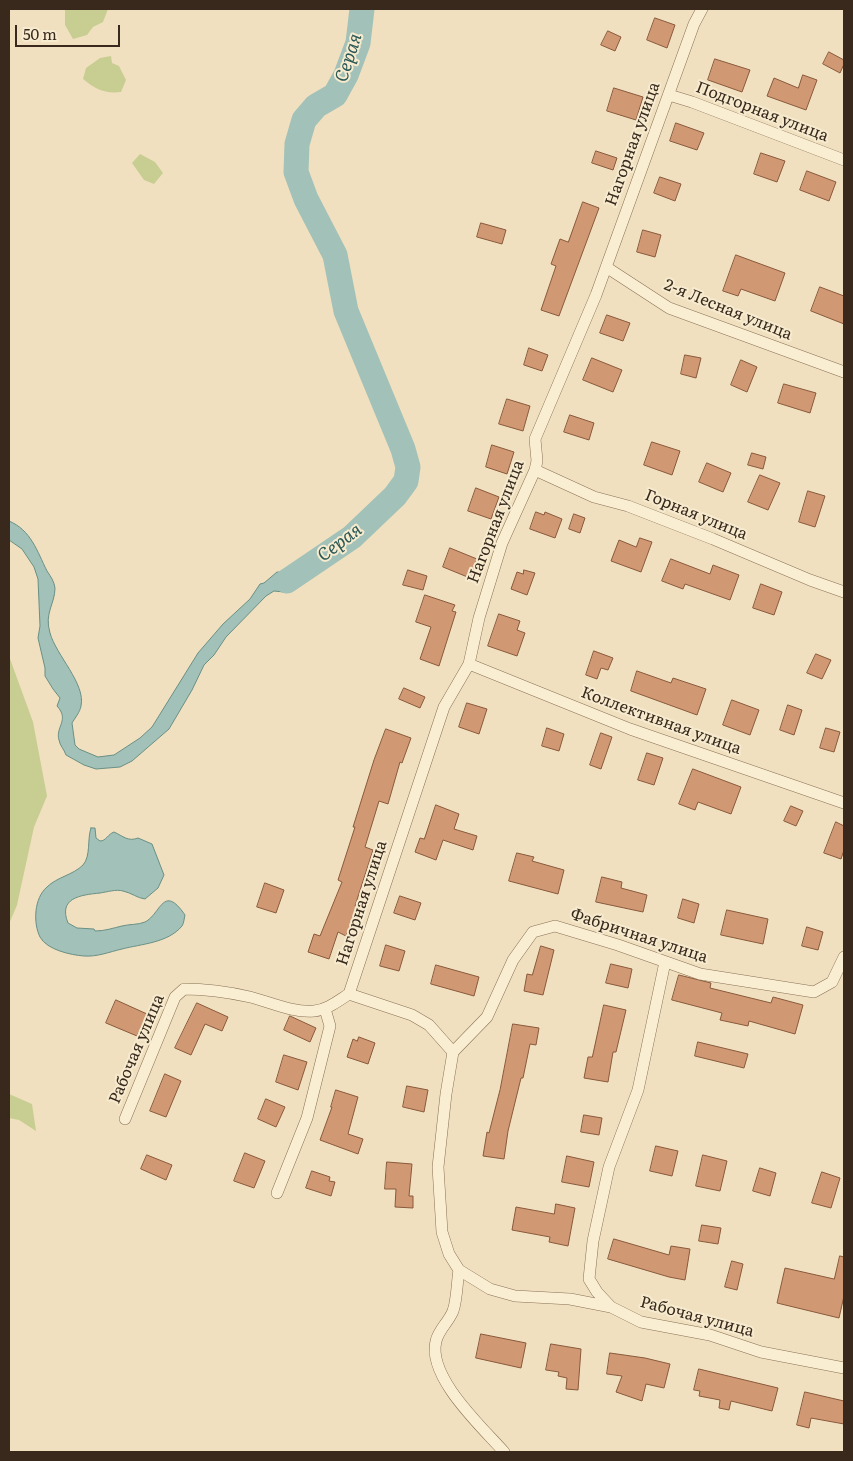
<!DOCTYPE html>
<meta charset="utf-8">
<style>
body{margin:0}
#map{position:relative;width:853px;height:1461px;overflow:hidden;background:#f0e0bf;font-family:Literata,serif}
canvas{display:block}
.frame{position:absolute;inset:0;border:10px solid #38291c;pointer-events:none}
.scale{position:absolute;left:15px;top:25px;width:105px;height:22px;box-sizing:border-box;border:2px solid #38291c;border-top:0;padding-left:6px;font-size:15px;line-height:18px;white-space:nowrap;color:#38291c;-webkit-text-stroke:4px #f7ebcf;paint-order:stroke}
</style>
<div id="map">
<canvas width="853" height="1461"></canvas>
<div class="frame"></div>
<div class="scale">50 m</div>
</div>
<script>
const ctx = document.querySelector('canvas').getContext('2d');
ctx.lineJoin = 'round';
function fill(path, color) { ctx.fillStyle = color; ctx.fill(path, 'evenodd'); }
function strokePath(path, color, width, dash) { ctx.strokeStyle = color; ctx.lineWidth = width; ctx.lineCap = dash ? 'butt' : 'round'; ctx.setLineDash(dash || []); ctx.stroke(path); }
function label(font, color, halo, rows, align = 'center') {
  ctx.font = font + ' Literata,serif'; ctx.lineWidth = 4; ctx.setLineDash([]); ctx.textBaseline = 'middle'; ctx.strokeStyle = halo; ctx.fillStyle = color; for (const [text, x, y, turn = 0] of rows) {
    ctx.save(); ctx.translate(x, y); ctx.rotate((+turn || 0) * Math.PI / 180); ctx.textAlign = isNaN(turn) ? turn : align; if (halo) ctx.strokeText(text, 0, 0); ctx.fillText(text, 0, 0); ctx.restore();
  }
}
const green = new Path2D(`
 M65 9H108L103 22 93 27 87 35 73 39 65 25Z
 M111 56 112 63 119 66 126 80 121 92C105 94 95 89 83 79L86 68 100 58Z
 M140 154 155 162 163 173 154 184 144 180 132 163Z
 M9 656 33 722 47 796 34 827 17 905 9 924Z
 M9 1094 32 1104 36 1131 19 1120 9 1118Z`);
const water = new Path2D(`
 M9 521C31 530 37 551 47 571 51 577 54 581 55 588 55 604 44 613 50 633 56 655 86 684 81 706 80 712 75 718 72 723L75 745 79 749 98 757 114 755 140 738 152 727 198 653 223 624 250 599 260 584 264 583 277 572C292 574 300 565 311 557L319 566 284 592 274 591 266 596 226 637 214 655 204 665 192 690 169 729 132 761 120 767 96 769 84 765 66 755C64 749 60 746 59 740 55 727 70 720 57 706L60 698 53 689 45 676V668L38 638 40 626 38 579 34 567 22 549 9 540Z
 M91 828H95L96 838 100 841C106 841 108 834 114 832 123 836 128 842 138 838L152 844 164 875 158 888 145 899C137 898 132 893 123 891 116 889 107 892 100 893 80 895 58 898 68 923L77 928 94 929 95 931C105 931 113 928 122 926 129 924 138 925 145 922 161 914 163 883 185 915 184 919 184 923 182 926 168 943 141 944 122 949 109 952 97 957 84 956 71 955 47 950 40 937 33 923 34 898 47 887 57 877 73 875 83 865 91 856 87 839 91 828Z`);
const river = new Path2D(`
 M287 581 352 537 395 496 406 481 408 467 403 449 346 311 335 255 306 199 296 172 297 144 304 120 316 106 335 95 346 75 358 43 362 9`);
const building = new Path2D(`
 M655 18 675 25 667 48 647 40Z
 M608 31 621 37 615 51 601 45Z
 M829 52 844 60V64L840 73 823 64Z
 M715 59 750 70 742 92 708 80Z
 M803 75 817 80 806 110 767 96 774 78 798 88Z
 M614 88 643 97 636 120 607 111Z
 M676 123 704 133 697 150 670 141Z
 M596 151 617 158 613 170 592 163Z
 M761 153 785 161 777 182 754 174Z
 M807 171 836 182 829 201 800 190Z
 M660 177 681 184 675 201 654 193Z
 M583 202 599 208 559 316 541 310 556 266 551 264 560 239 568 242Z
 M481 223 506 230 502 244 477 237Z
 M643 230 661 235 655 257 637 252Z
 M736 255 785 273 775 301 741 289 738 296 723 291Z
 M820 287 844 296V324L811 311Z
 M607 315 630 323 623 341 600 333Z
 M529 348 548 355 542 371 524 365Z
 M685 355 701 358 696 378 681 374Z
 M592 358 622 370 613 392 583 380Z
 M741 360 757 367 747 392 731 385Z
 M784 384 816 393 810 413 778 403Z
 M507 399 530 406 523 431 499 424Z
 M570 415 594 423 589 440 564 432Z
 M652 442 680 451 672 475 644 465Z
 M492 445 514 452 507 474 486 467Z
 M752 453 766 457 763 469 748 465Z
 M707 463 731 473 723 492 699 482Z
 M760 475 780 483 768 510 748 502Z
 M476 488 499 497 491 519 468 511Z
 M808 491 825 496 815 527 799 522Z
 M536 512 544 515 545 512 562 519 555 538 530 529Z
 M574 514 585 518 580 533 569 529Z
 M640 538 652 542 641 572 611 561 619 540 636 547Z
 M450 548 477 559 470 578 443 567Z
 M671 559 710 574 713 565 739 575 730 600 685 584 683 589 662 581Z
 M408 570 427 576 423 590 403 585Z
 M524 570 535 573 527 595 511 589 517 572 523 574Z
 M761 584 782 592 774 615 753 608Z
 M425 595 455 605 452 611 456 612 439 666 420 659 431 627 416 622Z
 M499 614 520 621 517 630 525 633 517 656 488 646Z
 M594 651 613 658 608 670 601 668 597 679 586 675Z
 M816 654 831 660 822 679 807 673Z
 M637 671 671 683 673 678 706 689 697 715 631 691Z
 M404 688 425 697 420 708 399 699Z
 M732 700 759 710 750 735 723 725Z
 M467 703 487 709 479 734 459 727Z
 M788 705 802 710 794 735 780 730Z
 M547 728 564 734 559 751 542 746Z
 M826 728 840 732 834 752 820 748Z
 M386 729 411 738 402 763 400 762 388 804 379 801 365 847 373 850 355 906 358 907 346 936 338 932 329 959 308 952 314 934 320 936 342 882 338 880 355 827H353L374 760Z
 M601 733 612 737 601 769 590 765Z
 M647 753 663 758 654 785 638 780Z
 M693 769 741 787 731 814 698 802 695 810 679 804Z
 M436 805 459 814 454 829 477 836 473 850 443 840 436 860 415 852 420 838 424 839Z
 M791 806 803 811 796 826 784 821Z
 M836 822 844 826V850L841 859 824 853Z
 M517 853 534 857 532 861 564 870 558 894 509 881Z
 M602 877 622 882 621 888 647 895 643 912 596 902Z
 M265 883 284 890 276 913 257 907Z
 M400 896 421 903 415 920 394 913Z
 M683 899 699 904 694 923 678 918Z
 M727 910 768 919 763 944 721 935Z
 M807 927 823 932 818 950 802 946Z
 M386 945 405 951 399 971 380 966Z
 M541 946 554 950 543 995 524 991 527 974 532 975Z
 M611 964 632 969 628 988 606 983Z
 M436 965 479 977 474 996 431 984Z
 M679 975 711 983 710 988 771 1003 773 997 803 1005 795 1034 749 1021 748 1026 720 1020 722 1013 672 1000Z
 M116 1000 147 1014 137 1036 106 1023Z
 M197 1003 228 1017 222 1031 205 1024 191 1055 175 1048Z
 M604 1005 626 1010 616 1052H613L608 1082 584 1078 588 1057H592Z
 M290 1016 316 1028 310 1042 284 1030Z
 M513 1024 539 1028 536 1045 530 1044 523 1078H521L508 1131 504 1159 483 1156 487 1132 489 1133 500 1090Z
 M359 1037 375 1043 368 1064 347 1057 353 1039 357 1041Z
 M698 1042 748 1054 744 1068 695 1056Z
 M284 1055 307 1062 298 1090 276 1082Z
 M165 1074 181 1081 166 1117 150 1111Z
 M407 1086 428 1090 424 1112 403 1107Z
 M336 1090 358 1097 348 1134 363 1139 358 1154 320 1140 332 1107H331Z
 M266 1099 285 1107 276 1127 258 1119Z
 M584 1115 602 1118 599 1135 581 1132Z
 M656 1146 678 1151 672 1176 650 1171Z
 M245 1153 265 1161 254 1188 234 1181Z
 M147 1155 172 1165 166 1180 141 1169Z
 M703 1155 727 1161 720 1191 696 1186Z
 M567 1156 594 1162 589 1187 562 1182Z
 M387 1162 412 1164 409 1196H413V1208L395 1207 396 1189H385Z
 M760 1168 776 1173 770 1196 753 1191Z
 M312 1171 330 1177 329 1181 335 1182 331 1196 306 1188Z
 M822 1172 840 1178 831 1208 812 1203Z
 M556 1204 575 1208 568 1246 549 1242 550 1237 512 1230 516 1207 554 1214Z
 M702 1225 721 1228 718 1244 699 1241Z
 M614 1239 669 1255 671 1246 690 1249 685 1280 669 1277 608 1259Z
 M840 1256 844 1257V1296L839 1318 777 1303 785 1268 834 1279Z
 M732 1261 743 1264 737 1290 725 1287Z
 M481 1334 526 1343 521 1368 476 1358Z
 M551 1344 581 1349 578 1390 566 1389 567 1378 558 1376 559 1372 546 1370Z
 M610 1353 645 1358 670 1364 664 1388 646 1384 642 1401 616 1392 622 1376 607 1374Z
 M699 1369 778 1388 772 1411 731 1401 729 1410 719 1408 720 1400 699 1396 700 1391 694 1390Z
 M805 1392 844 1401V1424L811 1418 809 1428 797 1425Z`);
const street = new Path2D(`
 M669 95 692 102 844 160
 M606 267 669 308 844 372
 M535 470 594 497 628 506 713 539 810 580 844 592
 M469 664 630 729 844 803
 M844 957 832 982 814 992 700 974 618 945 555 926 533 932 513 960 487 1017 453 1052 446 1094 438 1167 442 1232 449 1254 459 1270 490 1289 515 1296 570 1299 611 1307 641 1322 710 1335 761 1352 844 1368
 M349 994 444 707 469 664 479 618 502 543 535 470 537 461 535 439 596 295 694 24 702 9
 M125 1119 175 997 184 989C206 989 228 992 250 997 270 1002 293 1013 314 1011 327 1010 338 1001 349 994L412 1015 429 1025 453 1052
 M277 1193 307 1118 330 1026 325 1009
 M459 1270C457 1282 457 1300 453 1311 448 1323 439 1329 436 1341 427 1377 482 1427 504 1452
 M611 1307 597 1292 589 1279 593 1241 609 1167 638 1090 665 962`);
const streetNames = [
 ["Подгорная улица",762,112,21],
 ["Нагорная улица",633,144,-70],
 ["2-я Лесная улица",728,310,22],
 ["Горная улица",696,515,22],
 ["Нагорная улица",496,522,-69],
 ["Коллективная улица",661,721,20],
 ["Нагорная улица",362,903,-72],
 ["Фабричная улица",639,936,18],
 ["Рабочая улица",137,1049,-67],
 ["Рабочая улица",697,1317,15]
];
const waterNames = [
 ["Серая",349,58,-72],
 ["Серая",340,543,-37]
];
fill(green, '#c8ce92');
fill(water, '#a2c1b8');
strokePath(water, '#698f85', 1);
strokePath(river, '#a2c1b8', 25);
fill(building, '#d09873');
strokePath(building, '#89593b', 1);
strokePath(street, '#897156', 12);
strokePath(street, '#faeed2', 11);
label('16px', '#38291c', '#f7ebcf', streetNames);
label('italic 18px', '#2a5855', '#f7ebcf', waterNames);
</script>
